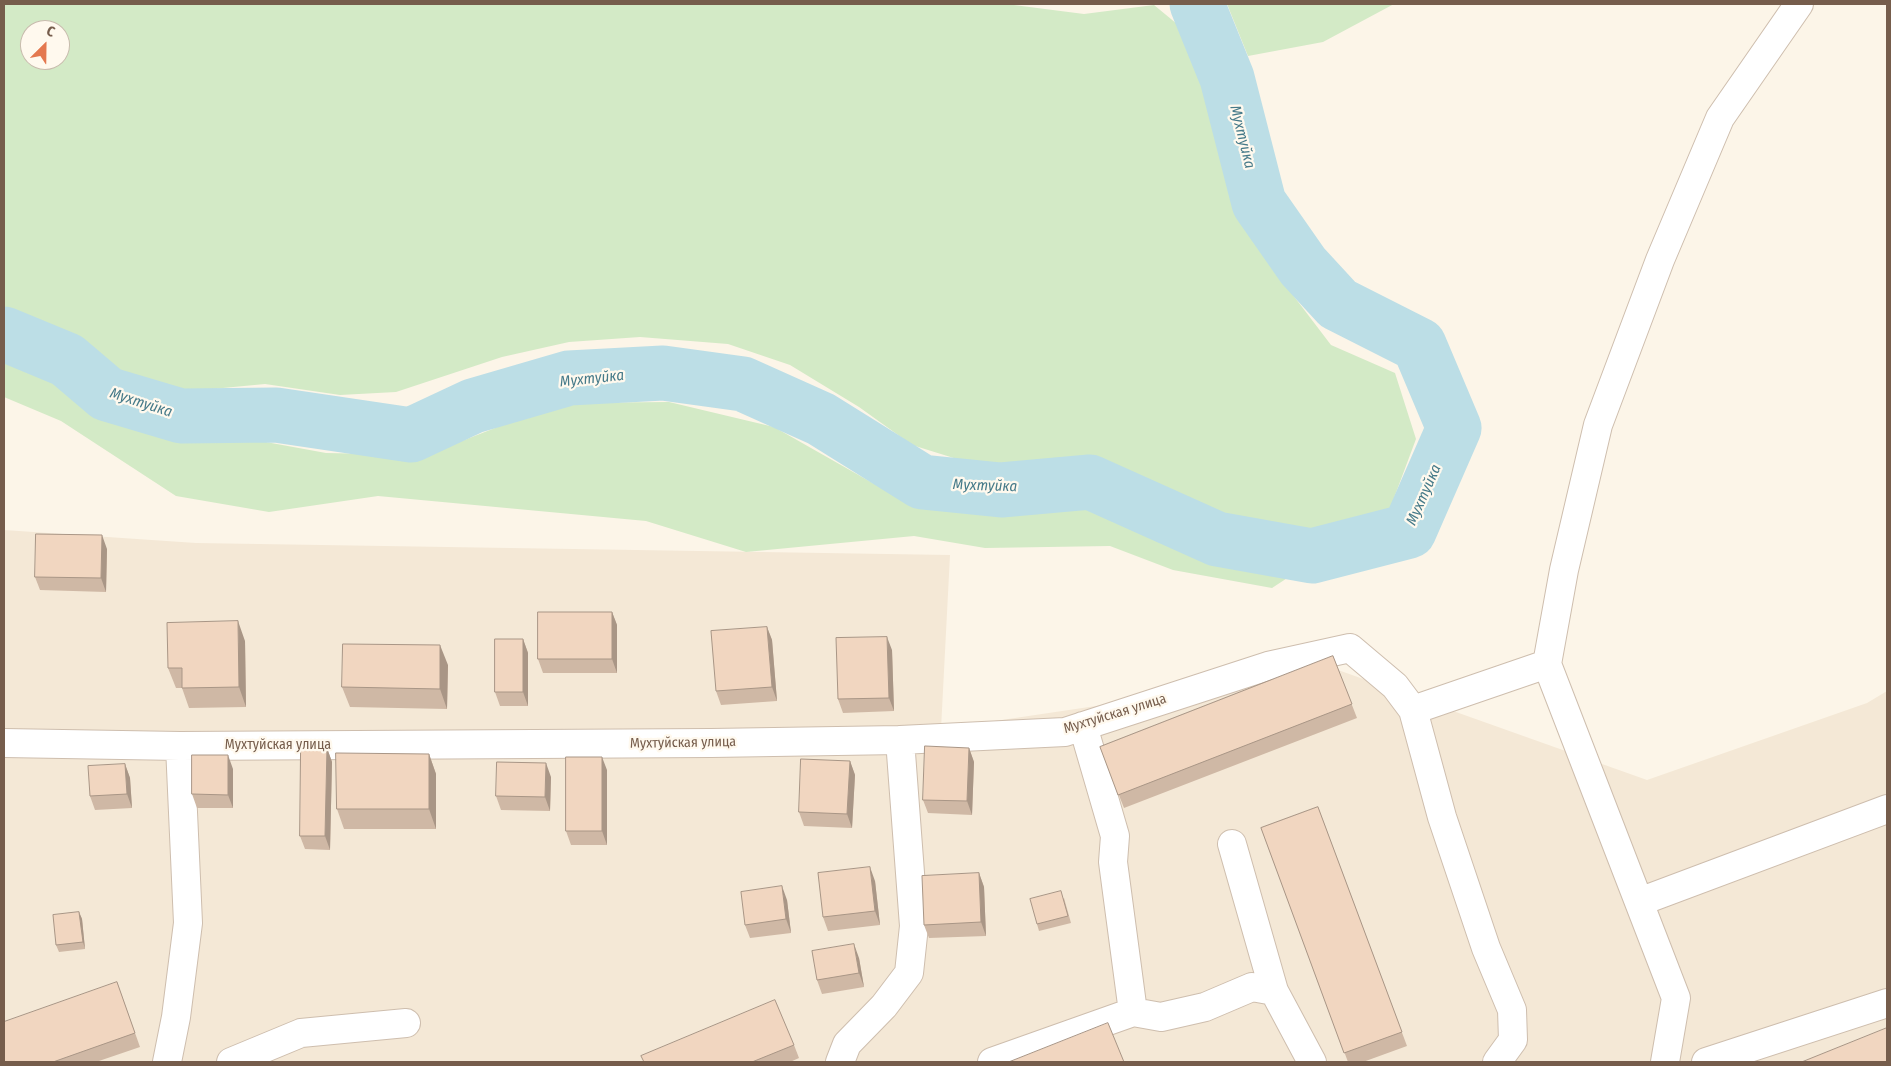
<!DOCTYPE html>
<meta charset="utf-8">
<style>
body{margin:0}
#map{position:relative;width:1891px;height:1066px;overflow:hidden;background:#fcf5e8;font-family:"Fira Sans Condensed",sans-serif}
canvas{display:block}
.frame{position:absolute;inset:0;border:5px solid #765d4c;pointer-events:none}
.north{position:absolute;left:20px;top:20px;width:50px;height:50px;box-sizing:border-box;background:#fff9ee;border:1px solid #c8bbad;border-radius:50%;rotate:23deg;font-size:14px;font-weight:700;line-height:20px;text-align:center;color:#765d4c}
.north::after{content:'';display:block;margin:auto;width:18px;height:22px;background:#e4784f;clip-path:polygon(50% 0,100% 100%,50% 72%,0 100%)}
</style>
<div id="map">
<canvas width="1891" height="1066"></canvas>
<div class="frame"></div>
<div class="north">С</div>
</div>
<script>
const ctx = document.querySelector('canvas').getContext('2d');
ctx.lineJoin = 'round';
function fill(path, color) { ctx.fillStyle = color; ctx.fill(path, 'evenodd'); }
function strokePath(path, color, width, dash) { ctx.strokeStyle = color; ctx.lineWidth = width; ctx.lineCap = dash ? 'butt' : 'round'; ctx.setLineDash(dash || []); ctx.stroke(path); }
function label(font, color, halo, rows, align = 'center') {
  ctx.font = font + ' "Fira Sans Condensed",sans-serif'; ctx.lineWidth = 4.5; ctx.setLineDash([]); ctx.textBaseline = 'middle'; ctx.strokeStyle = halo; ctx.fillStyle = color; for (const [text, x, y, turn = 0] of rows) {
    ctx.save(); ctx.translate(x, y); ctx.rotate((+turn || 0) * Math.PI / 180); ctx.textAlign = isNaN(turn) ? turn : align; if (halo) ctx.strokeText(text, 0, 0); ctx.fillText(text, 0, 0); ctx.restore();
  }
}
const residential = new Path2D(`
 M4 530 196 543 950 555 941 729 1338 670 1647 780 1867 703 1887 691V1062H4Z`);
const green = new Path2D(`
 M4 4H1006L1084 14 1154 5 1188 33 1212 102 1227 179 1283 282 1331 345 1395 373 1416 439 1388 514 1347 528 1308 537 1261 521 1219 517 1139 492 1107 471 1062 461 989 469 912 445 859 407 790 365 728 344 640 337 569 342 502 357 396 392 340 395 265 384 160 394 25 316 4 313ZM30 30H60V60H30Z
 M1227 4H1394L1323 42 1248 56Z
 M20 360 93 406 159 430 244 438 326 453 426 455 559 403 669 402 774 427 892 494 1011 506H1091L1180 538 1298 571 1272 588 1173 570 1110 546 985 548 914 536 746 552 646 521 378 496 269 512 176 496 61 421 4 397V361Z`);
const river = new Path2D(`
 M4 334 67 360 107 394 181 416 276 415 411 435 473 406 569 378 663 373 743 384 821 419 922 482 1001 490 1090 482 1217 539 1312 556 1409 531 1454 428 1419 345 1338 304 1303 266 1259 203 1227 78 1197 4`);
const minor = new Path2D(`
 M1547 664 1564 570 1598 425 1660 260 1720 118 1799 4
 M1413 710 1547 664 1676 998 1665 1062
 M4 743 180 746 711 743 900 740 1065 732 1268 666 1350 648 1395 686 1413 710 1442 817 1486 948 1512 1010 1513 1040 1497 1062
 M1639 902 1887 809
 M1274 991 1312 1062
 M1133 1012 1161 1017 1205 1007 1252 987 1274 991 1232 844
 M167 1062 176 1017 188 923 180 746
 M231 1062 301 1033 406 1023
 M840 1062 847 1044 884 1006 909 973 914 926 900 740
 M992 1062 1133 1012 1113 862 1115 836 1083 726
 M1706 1062 1887 1003`);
const wall = new Path2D(`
 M107 549 106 592 40 590 35 577Z
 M612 612 617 625V673H543L538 659Z
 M767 627 772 640 777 701 721 705 716 691Z
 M523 639 528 653V706H500L495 692Z
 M245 641 246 707 189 708 182 688H176L168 668Z
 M892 650 894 711 843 713 838 699Z
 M1333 656 1357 718 1124 808 1100 747Z
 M448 665 447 709 350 707 342 687Z
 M327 748 332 762 330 850 305 849 300 836Z
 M969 748 974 762 972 815 928 813 923 800Z
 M429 754 436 774V829H344L337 809Z
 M850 761 855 775 852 828 804 826 799 812Z
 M125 764 130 778 132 808 95 810 90 796Z
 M233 769V808H197L192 794Z
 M607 770V845H571L566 831Z
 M551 777 550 811 501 810 496 796Z
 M1318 807 1407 1046 1363 1062H1348L1261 828Z
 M979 873 984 887 986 936 929 938 924 925Z
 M875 881 880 925 828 931 823 917Z
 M1064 898 1071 923 1039 931 1037 924Z
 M787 900 791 933 750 938 745 925Z
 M79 912 82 919 85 949 59 952 56 945Z
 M859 958 864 987 822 994 817 980Z
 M117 982 140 1047 96 1062H4Z
 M794 1045 799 1058 790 1062H644Z`);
const shadedWall = new Path2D(`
 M102 535 107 549 106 592 101 578Z
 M612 612 617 625V673L612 659Z
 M238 621 245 641 246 707 239 687Z
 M767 627 772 640 777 701 772 687Z
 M887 637 892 650 894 711 889 698Z
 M523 639 528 653V706L523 692Z
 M440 645 448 665 447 709 440 689Z
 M327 748 332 762 330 850 325 836Z
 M969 748 974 762 972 815 967 801Z
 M429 754 436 774V829L429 809Z
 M228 755 233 769V808L228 795Z
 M602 757 607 770V845L602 831Z
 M850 761 855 775 852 828 847 814Z
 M546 763 551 777 550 811 545 797Z
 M125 764 130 778 132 808 127 794Z
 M870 867 875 881 880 925 875 911Z
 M979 873 984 887 986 936 981 922Z
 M782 886 787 900 791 933 786 919Z
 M79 912 82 919 85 949 83 942Z
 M854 944 859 958 864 987 859 973Z`);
const building = new Path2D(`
 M36 534 102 535 101 578 35 577Z
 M538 612H612V659H538Z
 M238 621 239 687 182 688V668H168L167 623Z
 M767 627 772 687 716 691 711 631Z
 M887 637 889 698 838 699 836 638Z
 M495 639H523V692H495Z
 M343 644 440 645V689L342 687Z
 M1333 656 1352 704 1118 795 1100 747Z
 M925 746 969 748 967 801 923 800Z
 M301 748H327L325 836H300Z
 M336 753 429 754V809H337Z
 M192 755H228V795L192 794Z
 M566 757H602V831H566Z
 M801 759 850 761 847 814 799 812Z
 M497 762 546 763 545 797 496 796Z
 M125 764 127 794 90 796 88 766Z
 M1318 807 1402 1032 1344 1053 1261 828Z
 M870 867 875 911 823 917 818 873Z
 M979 873 981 922 924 925 922 876Z
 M782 886 786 919 745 925 741 892Z
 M1061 891 1068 916 1037 924 1030 899Z
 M79 912 83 942 56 945 53 915Z
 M854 944 859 973 817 980 812 951Z
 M117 982 135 1033 53 1062H4V1022Z
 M775 1000 794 1045 752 1062H644L641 1056Z
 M1108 1023 1124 1062H1009Z
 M1887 1028V1062H1802Z`);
const streetNames = [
 ["Мухтуйская улица",1115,714,-17],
 ["Мухтуйская улица",683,743,-1],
 ["Мухтуйская улица",278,745]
];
const waterNames = [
 ["Мухтуйка",1242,137,76],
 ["Мухтуйка",592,379,-6],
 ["Мухтуйка",141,403,18],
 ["Мухтуйка",985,486,2],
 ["Мухтуйка",1424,495,-66]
];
fill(residential, '#f4e8d6');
fill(green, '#d3eac6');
strokePath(river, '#bcdee6', 55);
strokePath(minor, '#cebeae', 30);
strokePath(minor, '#fff', 28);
fill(wall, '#cfb8a5');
fill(shadedWall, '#a99686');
fill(building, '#f1d6c0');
strokePath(building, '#a99686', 1);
label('14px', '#765d4c', '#fff9ee', streetNames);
label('italic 15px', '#467a89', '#fff9ee', waterNames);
</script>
